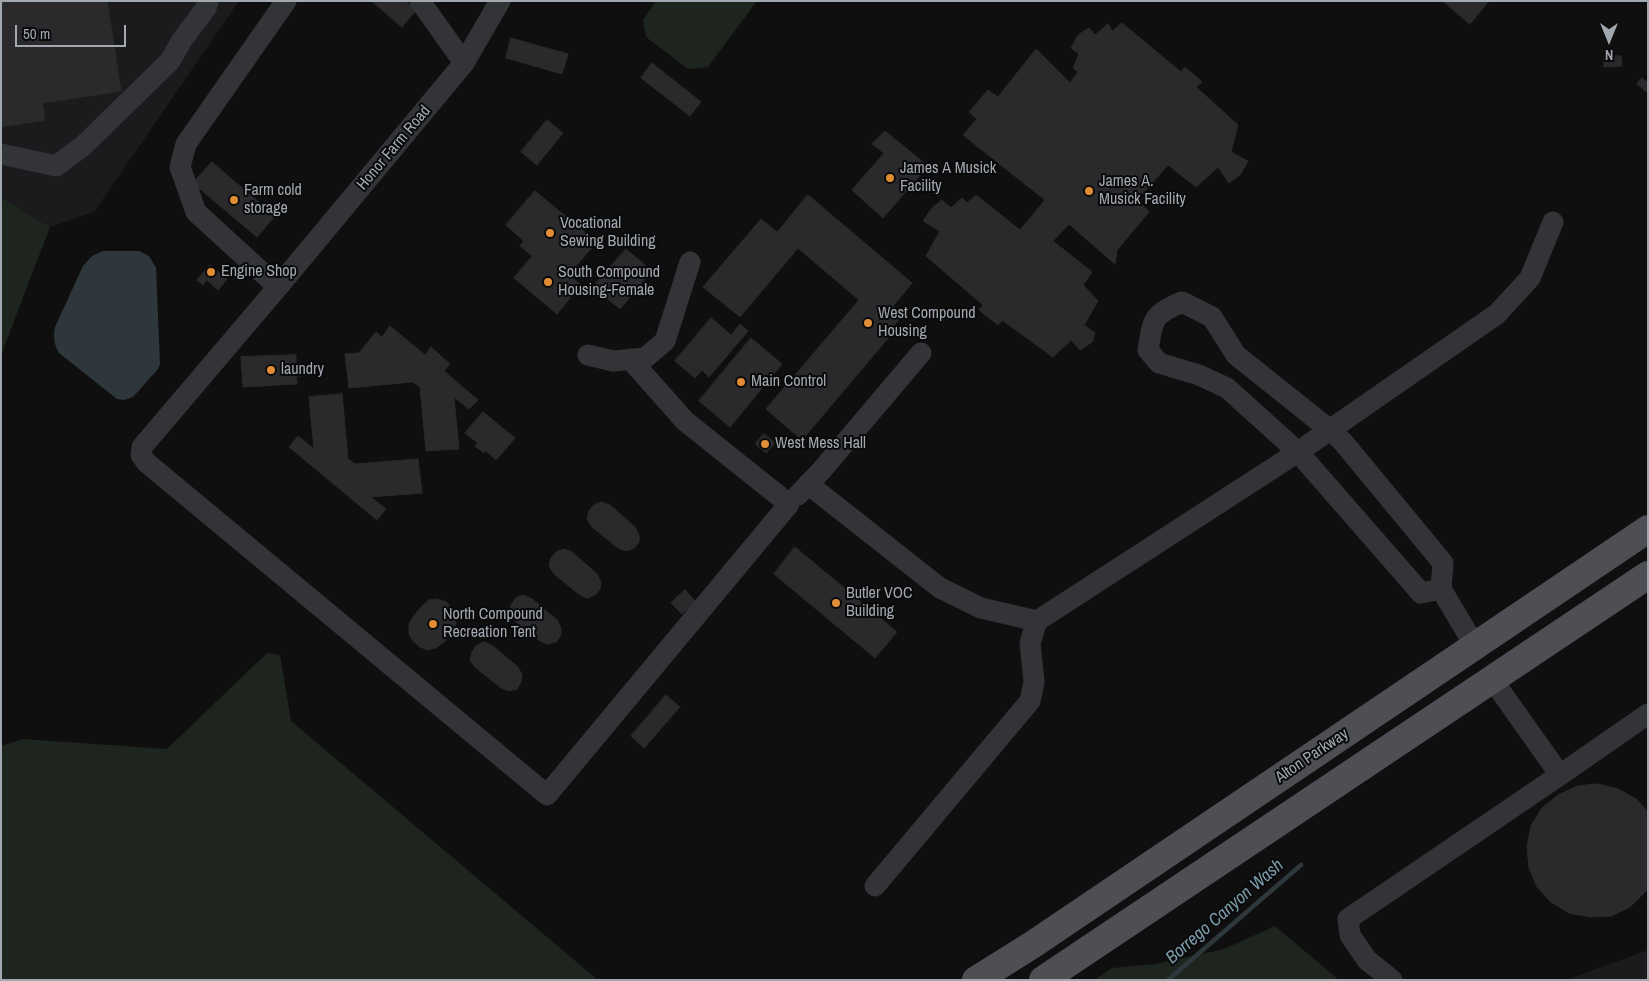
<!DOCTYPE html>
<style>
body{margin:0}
#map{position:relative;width:1649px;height:981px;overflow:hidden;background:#0f0f10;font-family:"Archivo Narrow",sans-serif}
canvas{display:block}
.frame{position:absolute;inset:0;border:2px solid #a1a8b0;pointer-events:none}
.north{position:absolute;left:1584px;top:15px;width:50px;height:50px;-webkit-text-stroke:4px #0a0a0b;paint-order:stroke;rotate:180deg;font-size:14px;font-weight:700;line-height:20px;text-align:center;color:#a1a8b0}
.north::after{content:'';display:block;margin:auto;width:18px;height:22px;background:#a1a8b0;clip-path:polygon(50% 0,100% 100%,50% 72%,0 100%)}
.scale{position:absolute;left:15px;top:25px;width:111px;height:22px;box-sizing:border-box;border:2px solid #a1a8b0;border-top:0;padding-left:6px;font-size:15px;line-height:18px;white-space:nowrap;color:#a1a8b0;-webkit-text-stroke:4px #0a0a0b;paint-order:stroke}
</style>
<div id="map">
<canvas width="1649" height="981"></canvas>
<div class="frame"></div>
<div class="north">N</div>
<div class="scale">50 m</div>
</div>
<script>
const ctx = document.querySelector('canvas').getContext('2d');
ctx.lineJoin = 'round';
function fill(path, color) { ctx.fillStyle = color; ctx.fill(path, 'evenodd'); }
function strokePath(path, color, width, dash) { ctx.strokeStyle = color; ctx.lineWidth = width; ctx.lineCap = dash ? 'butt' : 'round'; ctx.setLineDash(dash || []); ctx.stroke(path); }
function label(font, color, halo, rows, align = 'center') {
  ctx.font = font + ' "Archivo Narrow",sans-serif'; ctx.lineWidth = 4; ctx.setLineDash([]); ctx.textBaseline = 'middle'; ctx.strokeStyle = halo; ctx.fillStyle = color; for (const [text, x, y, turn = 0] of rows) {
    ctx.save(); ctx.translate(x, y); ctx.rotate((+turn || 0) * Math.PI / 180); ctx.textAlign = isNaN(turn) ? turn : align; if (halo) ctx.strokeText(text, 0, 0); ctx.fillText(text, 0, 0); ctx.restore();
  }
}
const built = new Path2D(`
 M1 1H239L94 212 50 227 1 197Z
 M1648 950V980H1566Z`);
const green = new Path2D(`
 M656 1H757L708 67 688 69 646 37 643 20Z
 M1 197 50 227 1 355Z
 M267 653 280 655 291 721 598 980H1V746L23 739 167 749Z
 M1275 926 1339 980H1094L1112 968 1156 964 1224 949Z`);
const water = new Path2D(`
 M103 251H139L149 256 156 268 160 364 158 369 133 397 124 400 117 399 59 353C54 344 53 337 55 327L83 266 92 256Z`);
const stream = new Path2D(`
 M1168 980 1301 865`);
const building = new Path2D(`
 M1 1H107L121 91 42 103 45 120 1 127Z
 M372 1H405L416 10 402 27Z
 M1443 1H1489L1470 24Z
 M1122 23 1181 72 1185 67 1202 82 1196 87 1238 125 1231 152 1248 161 1240 175 1229 183 1218 167 1196 187 1168 165 1137 200 1149 212 1117 250 1115 264 1069 224 1053 241 1092 272 1083 285 1098 301 1084 325 1095 333 1092 342 1080 350 1071 340 1053 357 1002 320 998 325 979 310 983 305 926 256 940 231 923 221 932 208 942 200 951 208 962 198 967 203 976 195 1020 230 1045 200 963 135 977 119 969 112 988 90 998 97 1036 49 1070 83 1078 72 1073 68 1079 54 1071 48 1078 35 1089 28 1095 35 1108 24 1112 31Z
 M511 38 568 54 562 74 506 58Z
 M1621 56 1622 66 1604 67V57Z
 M652 63 701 102 690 116 641 78Z
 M1642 78 1648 83 1647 92 1637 84Z
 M547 120 563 133 537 165 521 152Z
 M885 131 928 166 883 218 852 190 884 153 872 144Z
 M212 162 275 216 257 237 193 183Z
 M535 191 597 242 567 276 537 251 532 256 520 246 524 241 506 225Z
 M808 195 912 283 893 306 903 315 892 328 895 330 802 440 766 409 859 300 798 248 740 317 703 287 761 219 777 232Z
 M626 249 652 271 620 309 593 287Z
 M537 251 567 276 569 275 581 285 557 314 514 278Z
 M210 265 227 279 218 290 207 280 203 285 197 280Z
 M711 318 731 335 740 324 748 331 709 377 702 370 695 378 675 361Z
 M390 326 425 355 431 347 450 364 444 371 478 400 469 409 454 397 459 449 426 451 420 387 412 382 349 388 345 354 359 353 376 332 382 337Z
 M751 338 782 364 730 427 699 401Z
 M296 355V364H300L301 376H296L297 384 243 387 241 357Z
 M342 394 348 459 355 464 418 459 422 493 371 497 386 509 377 520 289 447 298 436 314 449 309 397Z
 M483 412 515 438 496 460 485 450 484 453 475 446 478 443 465 433Z
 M764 434 775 443 766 453 755 444Z
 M602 502 610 505 635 527 639 535V542L634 548 626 551 618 548 592 527 587 519 589 511 594 505Z
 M795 547 897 632 875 658 774 574Z
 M564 549 572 552 597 574 601 582 600 589 595 595 587 598 580 595 554 574 549 566 551 558 556 552Z
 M685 590 695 601 682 614 671 603Z
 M524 595 532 599 557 620 561 628V635L556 642 548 644 540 641 514 620 510 613 511 605 516 598Z
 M437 599 446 602 452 608 455 615 456 624 452 632 444 642 436 648 428 650 420 647 413 641 409 634V624L413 617 422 606 429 600Z
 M485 642 493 646 518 667 522 675 521 682 517 689 509 691 501 688 475 667 470 660 472 652 477 645Z
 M666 695 680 707 644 748 631 736Z
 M1598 784 1618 789 1636 799 1648 812V889L1630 907 1611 916 1590 917 1569 913 1551 902 1537 887 1529 868 1527 847 1531 826 1542 808 1558 795 1577 786Z`);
const minor = new Path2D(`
 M286 1 186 144 180 167 196 212 278 287 142 447 141 455 147 463 547 795 789 504 685 421 630 359
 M420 1 464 63
 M1 154 56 166 83 146 170 61 182 40 206 8 208 1
 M278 287 464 63 500 1
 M588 355 613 361 645 358 665 341 690 262
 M808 484 940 588 981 608 1037 621 1298 452 1497 314 1530 278 1553 222
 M798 495 821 471 921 353
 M1441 589 1421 593 1298 452 1227 388 1199 375 1159 363 1148 350C1153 319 1152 315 1182 302L1212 317 1236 355 1330 430 1343 442 1443 563 1441 589 1475 646
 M1492 679 1560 775 1648 714
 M875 886 1030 701 1034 682 1030 643 1037 621
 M1392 980 1367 960 1350 935 1348 919 1560 775`);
const major = new Path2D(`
 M976 980 1032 945 1648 529
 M1043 980 1648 575`);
const markers = [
 [890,178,5,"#e18d36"],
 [1089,191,5,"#e18d36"],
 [234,200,5,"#e18d36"],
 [550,233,5,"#e18d36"],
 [211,272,5,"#e18d36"],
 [548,282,5,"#e18d36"],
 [868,323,5,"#e18d36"],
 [271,370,5,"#e18d36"],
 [741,382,5,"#e18d36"],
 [765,444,5,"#e18d36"],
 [836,603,5,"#e18d36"],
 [433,624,5,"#e18d36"]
];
const streetNames = [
 ["Honor Farm Road",394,148,-50],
 ["Alton Parkway",1312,756,-34]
];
const poiNames = [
 ["James A Musick",900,169],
 ["Facility",900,187],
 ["James A.",1099,182],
 ["Musick Facility",1099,200],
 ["Farm cold",244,191],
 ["storage",244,209],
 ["Vocational",560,224],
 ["Sewing Building",560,242],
 ["Engine Shop",221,272],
 ["South Compound",558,273],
 ["Housing-Female",558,291],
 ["West Compound",878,314],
 ["Housing",878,332],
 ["laundry",281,370],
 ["Main Control",751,382],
 ["West Mess Hall",775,444],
 ["Butler VOC",846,594],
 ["Building",846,612],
 ["North Compound",443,615],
 ["Recreation Tent",443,633]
];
const waterNames = [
 ["Borrego Canyon Wash",1225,912,-41]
];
fill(built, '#1b1b1d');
fill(green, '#1e241e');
fill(water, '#2e383c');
strokePath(stream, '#2e383c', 4.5);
fill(building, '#2a2a2c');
strokePath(building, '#292a2c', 1);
strokePath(minor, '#323437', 21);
strokePath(major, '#4d4f54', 28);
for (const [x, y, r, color] of markers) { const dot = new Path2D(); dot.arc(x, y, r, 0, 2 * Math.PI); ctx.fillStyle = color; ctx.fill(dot); strokePath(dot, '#0a0a0b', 2); }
label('16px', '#a1a8b0', '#0a0a0b', streetNames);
label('16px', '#a1a8b0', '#0a0a0b', poiNames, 'left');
label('italic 18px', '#7a9aa9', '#0a0a0b', waterNames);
</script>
